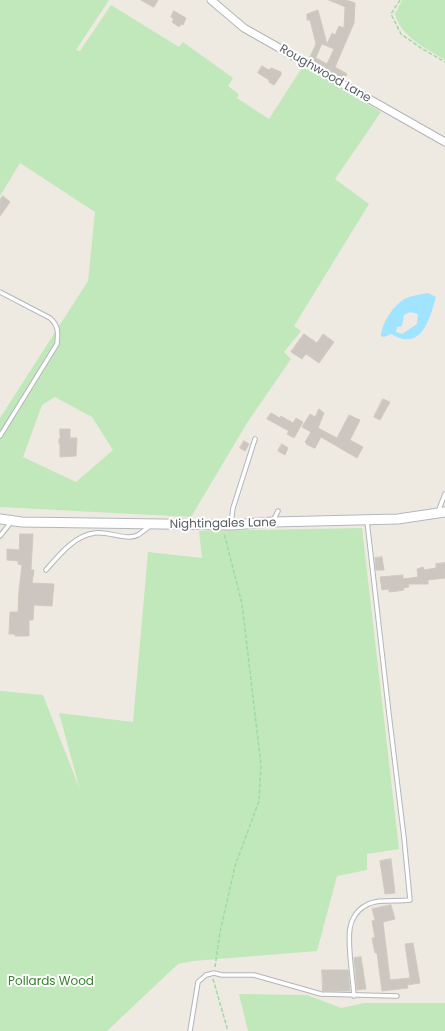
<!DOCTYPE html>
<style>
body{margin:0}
canvas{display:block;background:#eee9e1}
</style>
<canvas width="445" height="1031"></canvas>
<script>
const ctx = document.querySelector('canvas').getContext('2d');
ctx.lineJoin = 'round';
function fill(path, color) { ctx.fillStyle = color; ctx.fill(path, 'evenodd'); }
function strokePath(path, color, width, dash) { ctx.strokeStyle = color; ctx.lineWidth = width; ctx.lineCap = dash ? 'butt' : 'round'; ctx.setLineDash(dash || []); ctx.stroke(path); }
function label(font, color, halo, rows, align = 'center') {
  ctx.font = font + ' Poppins,sans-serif'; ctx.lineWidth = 4; ctx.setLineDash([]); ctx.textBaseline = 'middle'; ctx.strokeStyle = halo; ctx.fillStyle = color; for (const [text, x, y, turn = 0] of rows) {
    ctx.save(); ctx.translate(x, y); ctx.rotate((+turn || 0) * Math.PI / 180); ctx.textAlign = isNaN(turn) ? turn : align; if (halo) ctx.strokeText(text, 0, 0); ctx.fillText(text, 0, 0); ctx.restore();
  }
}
const green = new Path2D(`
 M0 0H109L76 50 80 51 111 5 179 47 183 42 233 78 228 86 239 94 237 98 269 119 303 66 381 112 335 179 369 204 294 326 301 331 284 352 291 359 247 423 191 517 0 507V418L88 281 95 212 20 163 0 196ZM55 397 92 417 113 450 76 482 23 457 42 405Z
 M402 0H445V60C426 48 401 37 395 14Z
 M362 528 399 849 367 854V870L337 876 317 951 193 961 178 964 107 1031H0V691L43 695 80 790 59 713 133 722 148 552 202 558 199 531Z
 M239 994 307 995 341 1008 365 1003H445V1031H248Z`);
const water = new Path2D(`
 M428 293 436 297C431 313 425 343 403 339 399 338 395 336 391 334L384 337 381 336C381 323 396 301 409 297 415 295 422 294 428 293ZM410 312 418 314 417 324 402 334 396 332 397 327 402 326 404 315Z`);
const building = new Path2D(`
 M141 0H158L154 7Z
 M329 0H346L355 3 354 23 335 67 347 74 344 79 309 59 316 44 310 20H307V14L318 10 327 44 332 33 335 35 339 26 344 28 345 7ZM322 44 334 49 327 64 316 58Z
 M174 11 186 18 183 25 181 24 179 27 172 22 174 19 171 17Z
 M262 66 269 70 271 68 281 72V75L274 85 269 82V80L258 73Z
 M3 196 10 202 0 216V200Z
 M304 334 317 343 323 334 334 342 319 363 306 354 302 359 291 352Z
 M383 399 390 402 380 420 374 417Z
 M319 409 324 413 318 428 337 438 349 415 360 420 350 440 363 447 357 458 321 437 315 448H314L306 444H307L305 442 311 432 302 427 310 414 315 417Z
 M271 413 280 418 281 416 293 423 296 418 303 422 294 438 287 434 289 431 267 419Z
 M60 429H70V438H77L76 456 60 457V444H59V439L60 438Z
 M244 441 249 444 245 451 240 448Z
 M282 444 288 448 285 455 278 451Z
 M20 534H33L31 570H34L32 583 54 584 52 606 34 605 33 620H29V636H15V634H9L10 612H18L19 590 22 565 18 564V561L7 560V549L19 550Z
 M382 557 384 570H376L375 558Z
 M445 563V578L428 580V584H408L409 587 403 588 404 590 398 591 389 592V589L382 590 380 577 403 575V579L418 577 417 569 423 567 424 570 436 568V564Z
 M391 859 395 893 385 894 380 861Z
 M391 905 395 919 383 922 390 980 410 978 405 944 413 943 420 983 407 985 408 988 382 991 377 953H375L372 938H375L372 921 375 920 372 909Z
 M361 957 366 989 357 990 354 958Z
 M322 970H348L350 991H323Z`);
const path = new Path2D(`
 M400 0 391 14 401 34 421 48 445 62
 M215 967 220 932 235 866 259 801 261 765 242 604 224 533
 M213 979 228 1031`);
const lane = new Path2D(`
 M0 292 50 318C59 326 58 333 57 344L0 436
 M438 512 445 494
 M273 521 278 511
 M231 524 233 508 255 439
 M0 536 12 521
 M46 570C59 555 75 535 95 533 108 531 127 541 138 535 143 532 147 528 151 525
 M354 996C353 977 347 946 350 928 351 920 357 910 365 906 377 898 396 902 410 900L404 838 389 714 367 521
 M190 1031 198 982 206 975 214 973 222 975H254L321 994 397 996`);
const street = new Path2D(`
 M211 0 244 28 445 142`);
const secondary = new Path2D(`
 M0 519 22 522 231 525 273 522 398 519 445 512`);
const streetNames = [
 ["Roughwood Lane",325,74,30],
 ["Nightingales Lane",223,524,-1]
];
const parkNames = [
 ["Pollards Wood",51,982]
];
fill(green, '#c1e8ba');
fill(water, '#a0e4ff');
fill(building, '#cbc6c0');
strokePath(building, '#d3c9be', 1);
strokePath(lane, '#b2b6ba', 5.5);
strokePath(street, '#b2b6ba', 9);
strokePath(secondary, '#b3b8bd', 11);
strokePath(path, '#9cdca3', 1.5, [4, 2]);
strokePath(lane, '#fff', 3.5);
strokePath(street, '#fff', 7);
strokePath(secondary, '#fff', 9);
label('12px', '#595f63', '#fff', streetNames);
label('12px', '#35822b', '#fff', parkNames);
</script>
